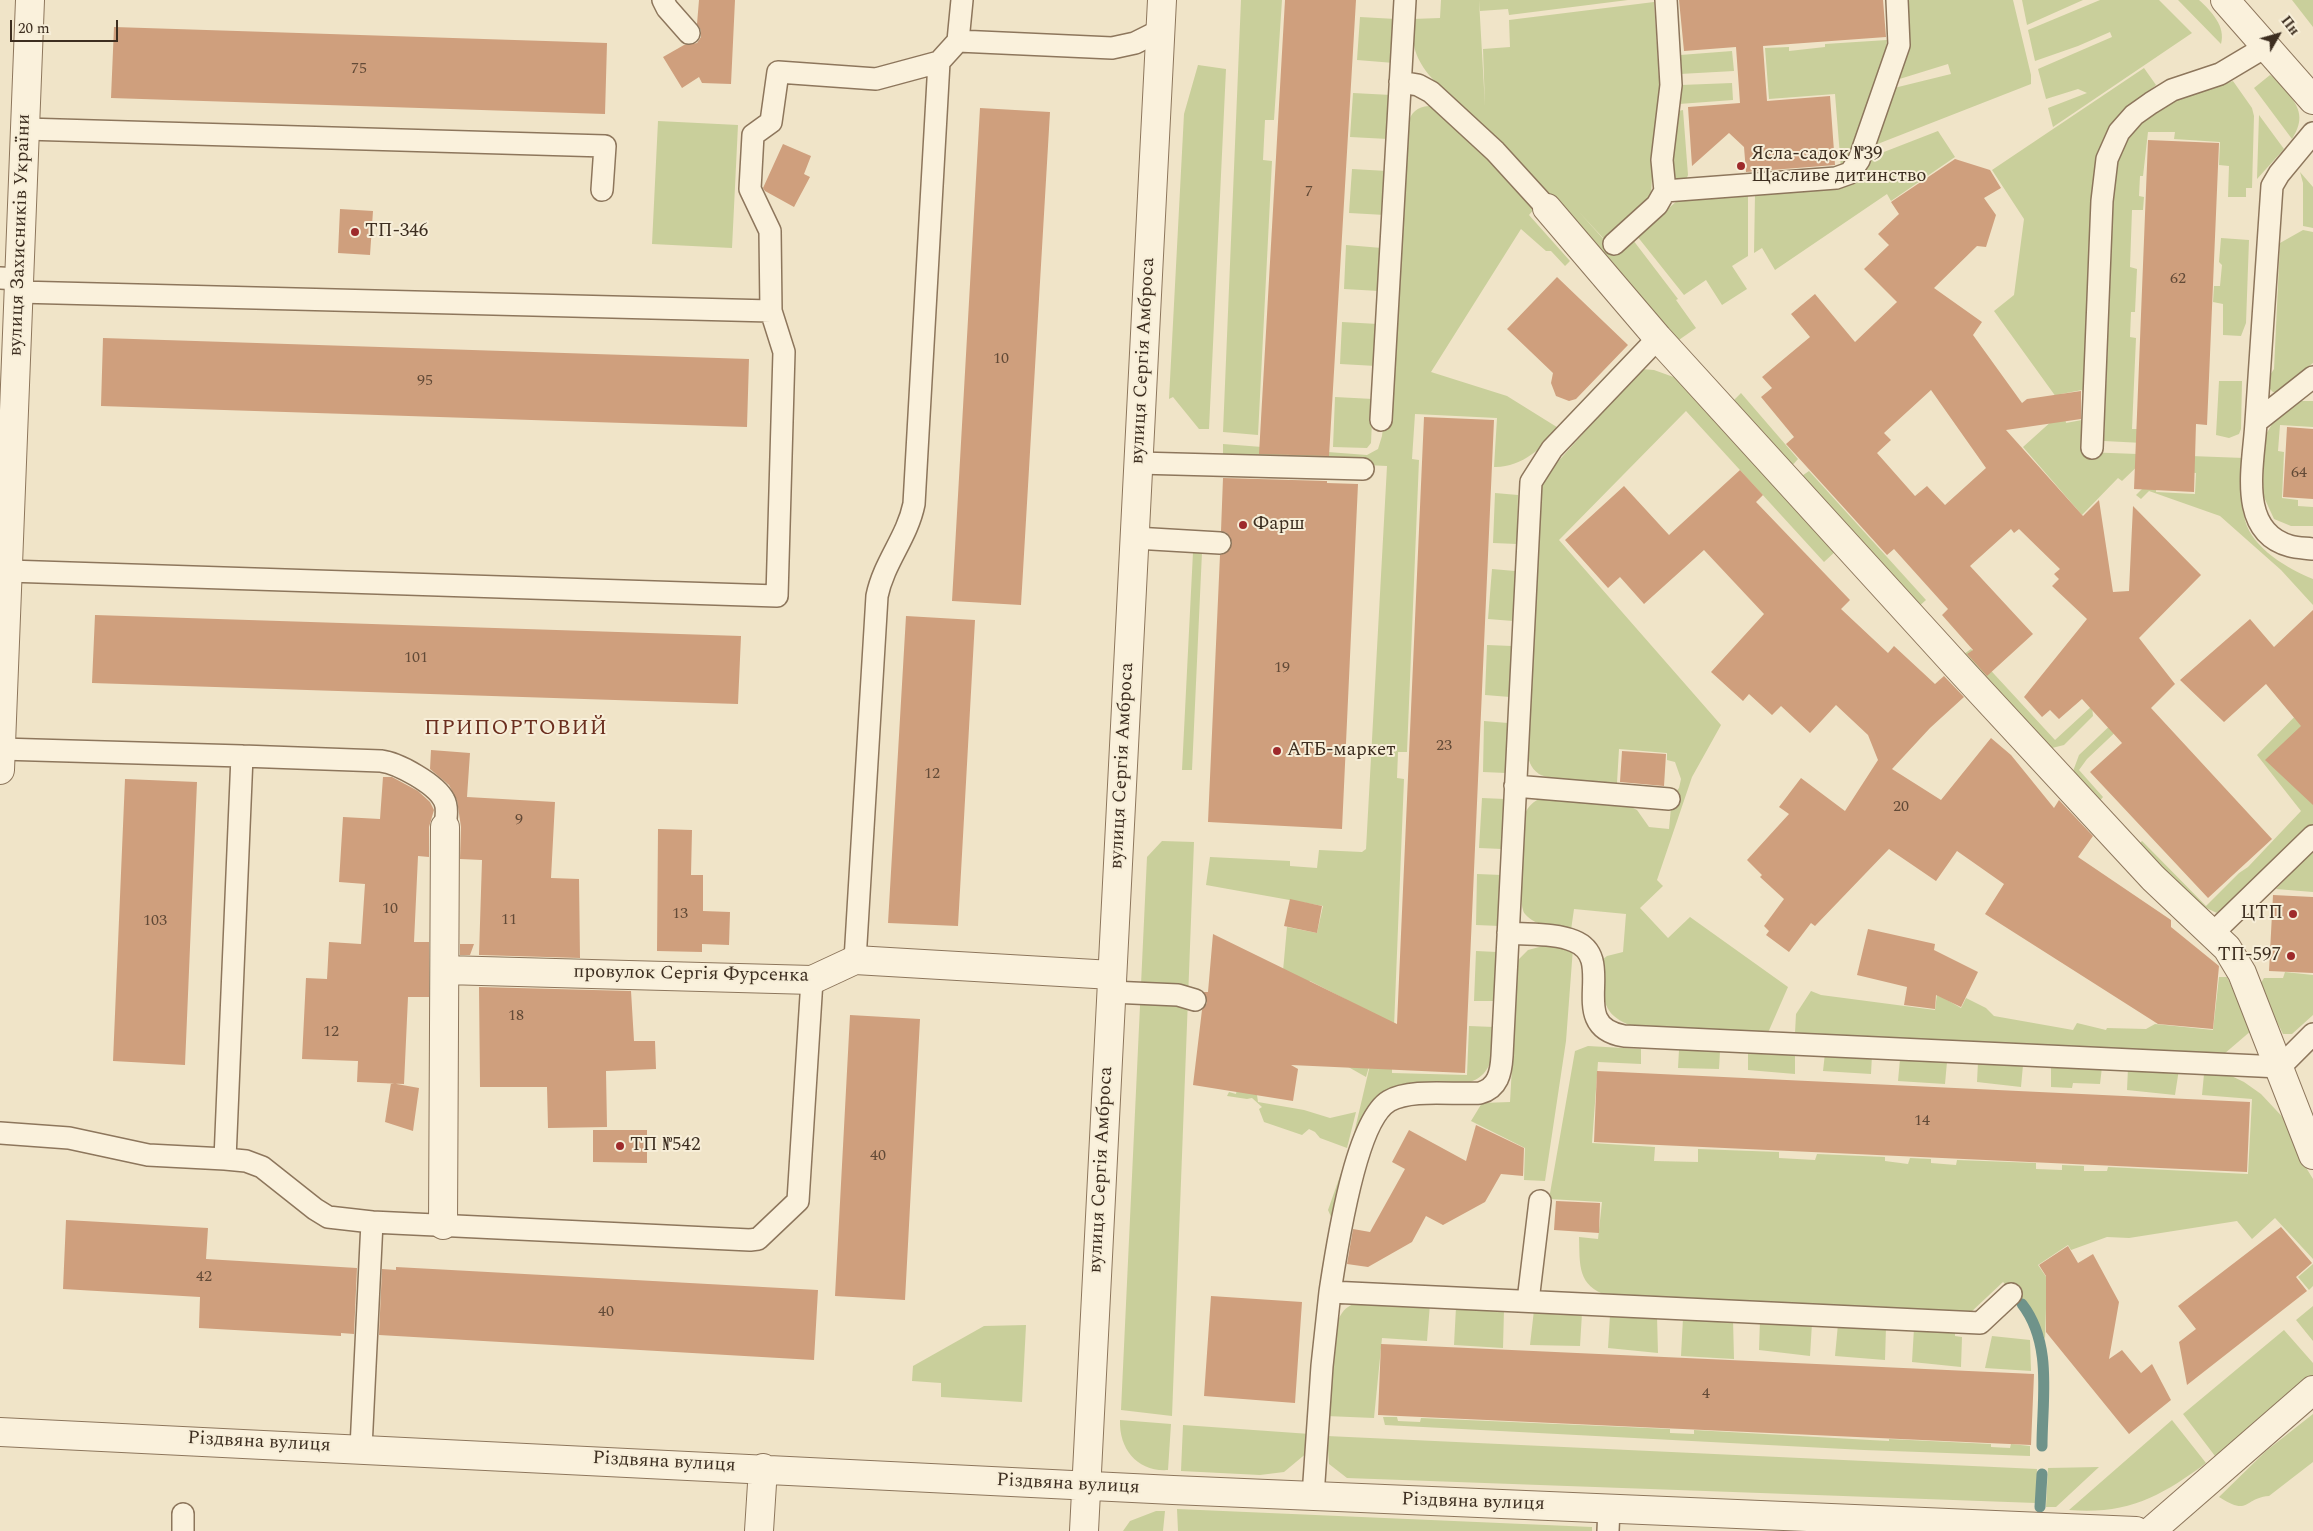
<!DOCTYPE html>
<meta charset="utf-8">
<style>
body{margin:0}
#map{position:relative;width:2313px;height:1531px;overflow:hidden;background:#f0e4c8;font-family:Spectral,serif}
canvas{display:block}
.north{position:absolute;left:2253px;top:10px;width:50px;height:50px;-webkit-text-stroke:4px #f7eed8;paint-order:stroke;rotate:52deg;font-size:14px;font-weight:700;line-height:20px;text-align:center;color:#3d2e20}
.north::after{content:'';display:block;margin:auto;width:18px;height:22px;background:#3d2e20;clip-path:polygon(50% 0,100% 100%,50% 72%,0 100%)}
.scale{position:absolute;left:10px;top:20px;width:108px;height:22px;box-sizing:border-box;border:2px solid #3d2e20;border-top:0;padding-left:6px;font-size:15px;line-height:18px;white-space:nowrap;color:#3d2e20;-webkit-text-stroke:4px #f7eed8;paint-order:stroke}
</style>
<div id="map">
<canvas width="2313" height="1531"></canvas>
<div class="north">Пн</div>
<div class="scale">20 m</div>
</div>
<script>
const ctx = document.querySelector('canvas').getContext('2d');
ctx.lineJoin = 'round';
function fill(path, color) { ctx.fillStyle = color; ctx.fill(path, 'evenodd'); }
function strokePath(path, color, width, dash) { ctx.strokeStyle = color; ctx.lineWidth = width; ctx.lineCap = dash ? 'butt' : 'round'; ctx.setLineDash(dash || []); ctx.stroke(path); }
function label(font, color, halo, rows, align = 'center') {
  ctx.font = font + ' Spectral,serif'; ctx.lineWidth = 4; ctx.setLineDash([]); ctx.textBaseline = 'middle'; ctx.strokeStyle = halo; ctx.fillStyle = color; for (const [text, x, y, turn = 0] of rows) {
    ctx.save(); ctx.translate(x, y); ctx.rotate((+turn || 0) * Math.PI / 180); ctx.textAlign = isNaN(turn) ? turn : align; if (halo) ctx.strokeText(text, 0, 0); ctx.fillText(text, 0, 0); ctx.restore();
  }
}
const green = new Path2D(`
 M1241 0H1282L1274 120H1265L1263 160 1272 161 1258 435 1223 432Z
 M1441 0H1479L1485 106 1483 49 1510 47 1509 20 1654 2 1660 93 1653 157 1651 196 1605 240 1579 212 1616 253 1633 240 1678 299 1676 300 1696 328 1676 342 1429 75C1413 54 1413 45 1412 19L1440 18Z
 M1479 0H1628L1509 15 1508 9 1480 11Z
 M1907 0H2013L2031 75V84L1875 145 1894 88 1951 74 1948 64 1893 81Z
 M2022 0H2083L2027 25Z
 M2100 0H2159L2192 33 2053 127 2048 108 2087 93 2078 89 2046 99 2038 69 2112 37 2110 32 2078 46 2035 61 2028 30Z
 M2178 0H2199C2211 11 2226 26 2221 44Z
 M2292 0H2313V27Z
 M1360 17 1396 19 1394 63 1357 60Z
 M1887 40 1886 51 1848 165 1841 168 1835 94 1769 99 1765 48 1789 47V51L1825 47V44Z
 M1732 51 1734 71 1680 74V55Z
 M1198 65 1226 69 1209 429H1199L1173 397 1169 399 1184 114Z
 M2144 68 2156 85 2121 116 2084 452 2244 458C2243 477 2240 501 2245 520 2252 548 2288 569 2313 579V605L2281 570 2220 516 2149 491 2141 499 2136 495 2157 474 2156 492 2195 494 2196 473 2160 470 2146 458 2122 481 2118 478 2082 515 2023 447 2064 410 2066 423 2087 419 2082 390 2061 394 2064 408 1994 311 2014 295 2024 219 1992 170Z
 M2270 75C2277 79 2282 86 2287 92 2301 109 2304 120 2292 139L2254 88Z
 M2233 81 2252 108 2254 116 2252 188H2246V197H2228L2229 166 2219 165 2220 142 2174 139 2175 132H2148L2143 176H2140L2139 196 2144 197 2143 210H2132L2130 267 2137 269 2135 312H2131L2130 337 2136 338 2132 429H2177L2182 445 2104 441 2114 177C2126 108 2176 99 2233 81Z
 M1732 83 1733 100 1679 104 1681 85Z
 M1353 93 1391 95 1388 139 1350 137Z
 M1429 106 1435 107 1471 140 1536 207 1529 215 1570 261 1565 266 1551 251H1546L1521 229 1431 372 1507 396 1560 429C1543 447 1521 468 1494 467L1497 418 1415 414 1412 459 1419 460 1407 752H1398L1397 778 1404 779 1394 1027 1370 1063 1366 1077 1320 1051 1345 999 1310 981 1280 1004 1287 927 1317 933 1323 906 1206 885 1210 857 1290 861V866L1317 868 1319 850 1362 852 1366 849 1387 466 1223 458V444L1367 455 1378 449 1382 436 1387 392 1408 124C1411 112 1417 107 1429 106Z
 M1683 110 1688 175 1686 180H1675C1666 169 1676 126 1678 111Z
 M2259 115 2284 149 2257 179Z
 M658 121 738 125 732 248 652 244Z
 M1938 131 1955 157 1891 201 1887 194 1775 270 1762 248 1754 253 1755 194 1857 180 1865 171 1871 157Z
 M1352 169 1387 171 1385 215 1349 213Z
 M2300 172 2313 187V228L2303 226V183Z
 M1748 194V256L1732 266 1747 289 1722 305 1706 280 1684 295 1637 236 1678 200Z
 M2303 230 2313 232V363L2276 392H2273L2268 387V378L2274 369 2280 243Z
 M2221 238 2249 240 2246 323 2241 336 2223 335V304L2213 302 2214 286H2220L2222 265 2219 262Z
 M1346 245 1382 248 1379 291 1344 289Z
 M1342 322 1378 324 1376 366 1340 364Z
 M1641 369 1654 370 1679 379 1837 550 1824 562 1686 411 1559 540 1721 725 1692 777 1657 880 1663 886 1640 908 1668 938 1690 917 1788 987 1767 1035 1641 1029C1598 1016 1604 1000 1602 960L1607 956 1623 952 1626 914 1574 909 1571 930C1555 927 1536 927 1525 914 1517 904 1521 828 1525 814 1528 806 1534 801 1541 798L1627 805 1637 810 1649 827 1669 829 1672 797 1679 788 1681 779 1675 762 1667 760V753L1619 749 1617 783C1601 781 1550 781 1539 774 1530 768 1528 759 1527 749L1539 493 1545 476Z
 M2219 381H2242L2241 429 2239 434 2229 438 2216 435Z
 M1741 393 1798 459 1790 468 1731 403Z
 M1335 397 1373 399 1371 443 1367 448 1333 447Z
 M2301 401H2313V427L2280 425 2278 451 2284 452 2282 498 2298 500V506L2313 507V526H2291L2274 519 2263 495 2264 438 2272 424Z
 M1809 471 1926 600 1916 609 1799 478Z
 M1495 493 1518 495 1517 544 1493 543Z
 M1193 552H1202L1192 770H1182Z
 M1492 569 1515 571 1513 621 1488 619Z
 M1487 645 1512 646 1510 697 1485 695Z
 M1971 649 2055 740 2092 706 2093 716 2064 745 2048 749 1964 654Z
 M2313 698V824L2217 913 2191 901 2136 847 2142 841 2206 906 2239 873 2248 867 2301 811 2257 755Z
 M2137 700 2143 706 2087 759 2079 770 2103 797 2098 803 2072 774 2079 755Z
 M1484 721 1508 723 1506 773 1483 772Z
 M1482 798 1505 799 1502 849 1479 848Z
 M1162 841 1194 842 1172 1416 1121 1410 1147 857Z
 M2313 850V892L2276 889 2308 855Z
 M1477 874 1502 875 1500 926 1476 925Z
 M1543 946 1573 948 1566 1041 1545 1181 1524 1180 1525 1148 1471 1121 1482 1103 1510 1102 1518 960 1528 950Z
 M1476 951 1497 952 1496 1001H1474Z
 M2285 972 2313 975V1015L2292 1034H2283L2259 986 2264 978H2283Z
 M2219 977H2227L2252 1030 2224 1054 1801 1036 1795 1033 1796 1014 1811 991 1821 995 1935 1010 1937 994 1961 1008 1966 998 1986 1008 1994 1016 2073 1030 2077 1023 2106 1030 2107 1028 2146 1029 2155 1024 2213 1030Z
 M1469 1026 1494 1027C1493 1041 1495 1057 1487 1069 1464 1106 1391 1057 1366 1113L1310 1415C1313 1349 1316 1283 1332 1219L1328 1210 1352 1142 1370 1065 1392 1067V1073L1467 1075Z
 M1588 1046 1641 1049V1064L1598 1062 1592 1143 1655 1147 1654 1161 1698 1162V1149L1779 1152V1158L1815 1160 1817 1154 1885 1157V1161L1908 1164 1910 1158 1931 1159V1163L1956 1165 1957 1160 2036 1163V1169L2062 1170V1165L2084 1166V1171H2107L2108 1167 2248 1174 2252 1099 2202 1095 2204 1074 2223 1072 2244 1082 2261 1094 2290 1125 2302 1161 2313 1179V1259L2275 1218 2252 1239 2237 1221 2129 1238 2107 1237 2071 1250 2068 1245 2038 1265 2047 1278 2045 1339 2030 1308 2003 1282 1970 1313 1608 1296C1577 1285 1580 1266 1579 1237L1598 1239 1602 1202 1549 1199 1575 1051Z
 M1679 1050 1720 1051 1719 1069 1678 1068Z
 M1748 1051 1795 1052V1074L1748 1070Z
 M1825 1053 1872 1055 1871 1074 1823 1071Z
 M1900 1059 1947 1062 1945 1084 1898 1081Z
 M1978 1062 2023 1065 2021 1087 1977 1082Z
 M2051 1063 2102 1067 2100 1084 2073 1083 2072 1088 2051 1087Z
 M2128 1068 2179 1069 2175 1095 2127 1090Z
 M1239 1077 1257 1095 1258 1102 1304 1110 1330 1118 1356 1112 1347 1148 1320 1138 1315 1132 1309 1129 1302 1135 1264 1122 1259 1109 1262 1107 1252 1098 1247 1099 1227 1096 1229 1092 1236 1094Z
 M2313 1264V1286L2309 1290 2298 1277Z
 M1361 1301 1430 1304 1427 1341 1382 1338 1374 1418 1326 1416C1328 1393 1329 1330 1342 1313 1347 1306 1353 1304 1361 1301Z
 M2313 1306V1341L2296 1320Z
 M1456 1307 1504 1310 1503 1348 1454 1345Z
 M1534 1310 1582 1313 1580 1346 1530 1345Z
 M1610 1315 1657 1316 1658 1353 1608 1348Z
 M1683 1318 1733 1319 1734 1359 1681 1356Z
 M1760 1320 1812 1323 1810 1356 1759 1350Z
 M1838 1324 1886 1327 1885 1360 1835 1356Z
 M1026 1325 1022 1402 941 1397V1383L912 1381 913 1366 984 1326Z
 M1914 1328 1955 1330V1336L1962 1337 1961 1367 1912 1362Z
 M2284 1330 2313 1363V1376L2215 1456 2183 1414Z
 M1992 1336 2030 1340 2031 1371 1985 1368Z
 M2313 1414V1462L2269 1496C2243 1498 2250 1517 2219 1497L2266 1451Z
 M1383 1417H1397L1398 1421 1420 1422 1421 1418 1670 1429V1433L1694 1434V1430L1870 1440 1889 1441V1439L1991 1444V1447L2010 1448 2011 1444 2030 1446V1456L1864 1450 1385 1425Z
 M1120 1420 1171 1424 1168 1470C1138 1472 1119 1450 1120 1420Z
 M2172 1420 2206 1463C2162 1496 2127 1515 2069 1510Z
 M1183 1425 1310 1434 1308 1452 1284 1472 1260 1475 1181 1471Z
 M1327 1436 2037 1469 2036 1503 1347 1478 1329 1464Z
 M2099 1467 2056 1507H2046L2048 1468Z
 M1177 1509 1592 1527V1531H1178Z
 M1156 1511H1165L1163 1531H1123L1130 1521Z`);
const stream = new Path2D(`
 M2022 1304C2053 1344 2042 1399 2042 1446
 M2040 1507 2042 1474`);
const building = new Path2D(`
 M699 0H735L731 84 702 83 699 77 682 88 663 57 684 45 697 43 701 37V30L697 24Z
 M1285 0H1356L1329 456 1259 454Z
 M1679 0H1883L1886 37 1763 46 1767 101 1830 96 1835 165 1746 172 1744 147 1729 133 1692 166 1688 107 1740 103 1736 47 1684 51Z
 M114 27 607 43 605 114 111 98Z
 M980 108 1050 112 1021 605 952 601Z
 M2148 140 2219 143 2207 425 2196 424 2194 492 2134 489Z
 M783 144 811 156 804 174 810 177 794 207 765 191 763 188Z
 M1955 159 1990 170 2001 188 1984 198 1996 215 1986 247 1977 246 1934 288 1982 322 1973 335 2022 403 2027 399 2081 391V419L2006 430 2083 516 2099 500 2113 592 2129 591 2133 506 2201 575 2139 638 2175 684 2151 708 2272 839 2208 898 2090 772 2122 743 2082 699 2059 719 2050 710 2042 717 2024 697 2087 619 2052 586 2059 579 2054 574 2060 569 2019 529 2014 533 2011 529 1970 566 2033 634 1987 676 1967 654 1973 650 1942 615 1948 609 1894 549 1887 555 1786 444 1794 437 1761 397 1772 388 1762 377 1810 337 1791 314 1815 294 1855 342 1897 302 1864 269 1889 245 1878 234 1899 214 1891 202ZM1931 390 1986 468 1945 505 1927 486 1915 496 1877 453 1891 440 1884 433Z
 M340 209 373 211 370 255 338 253Z
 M1557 277 1628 345 1576 399 1569 401 1556 396 1551 383 1553 373 1507 329Z
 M103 338 749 359 747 427 101 406Z
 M1424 417 1494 420 1465 1073 1291 1065 1298 1069 1293 1101 1193 1085 1202 1010 1207 1003 1204 992H1208L1213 934 1397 1024Z
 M2287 427 2313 429V499L2283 497Z
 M1740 470 1763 495 1756 502 1850 600 1841 609 1888 653 1894 646 1935 684 1944 676 1964 697 1930 728 1892 769 1941 800 1991 738 2011 755 2054 808 2059 800 2093 836 2078 857 2171 920V927L2219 966 2213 1029 2158 1024 1985 914 2004 884 1957 851 1936 881 1889 849 1815 926 1811 923 1789 952 1766 935 1769 931 1764 926 1784 899 1760 877 1762 875 1747 860 1789 814 1779 807 1801 778 1845 811 1878 760 1868 735 1836 705 1810 733 1781 706 1772 715 1749 694 1743 701 1711 672 1764 614 1704 550 1644 604 1620 577 1608 588 1565 540 1624 486 1669 535Z
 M1223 478 1327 481V483L1358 484 1342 829 1208 822 1220 555 1230 550 1232 543 1227 533 1221 531Z
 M2313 610V805L2265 760 2301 726 2266 684 2224 722 2180 680 2250 619 2274 647Z
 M95 615 741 636 738 704 92 683Z
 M906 616 975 620 958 926 888 923Z
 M431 750 470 753 467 797 555 802 551 878 579 879 580 958 479 955 482 860 460 859 461 827 457 800 449 785 430 769Z
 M1622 751 1666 754 1664 786 1620 782Z
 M383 777H392L418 791 430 802 434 810 429 827V857L418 856 414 942H429V997H408L404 1084 357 1082 358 1061 302 1059 306 978 327 979 329 942 361 944 365 884 339 882 343 817 380 819Z
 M125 779 197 782 185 1065 113 1061Z
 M658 829 692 830 691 875H703V911L730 912 729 945 702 944V952L657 951Z
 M2273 895 2313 897V973L2269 971Z
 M1290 899 1322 906 1317 933 1284 926Z
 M1868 929 1935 944 1934 950 1978 972 1961 1007 1936 995 1935 1009 1904 1005 1907 987 1857 975Z
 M460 944H474L470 955H460Z
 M479 987 631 991 634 1041H655L656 1069 606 1071 607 1127 548 1128 547 1087H480Z
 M850 1015 920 1019 905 1300 835 1296Z
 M1597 1071 2250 1102 2247 1172 1594 1142Z
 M391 1083 419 1088 413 1131 385 1122Z
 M1476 1125 1524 1148 1523 1176 1501 1174 1485 1202 1443 1225 1426 1216 1412 1242 1368 1267 1347 1264 1353 1229 1370 1232 1405 1169 1392 1162 1409 1130 1466 1161Z
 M593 1130H647V1163L593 1162Z
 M1556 1201 1600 1203 1599 1233 1554 1230Z
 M66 1220 208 1228 206 1259 357 1268 354 1334 341 1333V1336L199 1328 200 1297 63 1289Z
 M2281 1227 2312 1263 2296 1277 2307 1291 2187 1385 2179 1342 2196 1329 2178 1306Z
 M2068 1246 2078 1263 2093 1254 2119 1302 2109 1359 2122 1350 2141 1373 2152 1364 2171 1400 2129 1434 2046 1332V1276L2039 1265Z
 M396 1267 818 1290 814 1360 379 1335 382 1269 396 1270Z
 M1211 1296 1302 1302 1295 1403 1204 1396Z
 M1381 1344 2034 1374 2031 1445 1378 1415Z`);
const service = new Path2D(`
 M663 0 667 8 689 33
 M958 41 962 0
 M1400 82 1418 85 1431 92 1495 151 1547 208
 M25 129 605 146 602 190
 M1665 191 1836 178 1850 173 1859 160 1899 45 1897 0
 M1614 244 1657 205 1665 191 1662 160 1671 85 1666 0
 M0 278 19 279
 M18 292 771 311
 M2313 377 2256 422C2254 463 2236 531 2290 546 2297 548 2306 548 2313 549
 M1381 420 1405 0
 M2256 422 2272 186 2279 174 2313 133
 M2092 448 2102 201 2107 159 2119 132 2134 115 2151 103 2172 90 2220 74 2267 46
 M1138 463 1363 469
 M1135 538 1220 543
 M8 571 777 596 784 352 771 311 770 231 750 189 753 135 771 122 778 72 876 79 939 62
 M242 756 381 761C398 763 436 784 444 800 448 807 446 819 445 827
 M1515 786 1669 799
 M1508 933C1529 935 1555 933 1574 941 1619 959 1564 1026 1624 1036L2280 1067 2313 1034
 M2212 934 2313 836
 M855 960 877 596C884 562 907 538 914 504L939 62 958 41 1112 48 1135 43 1161 30
 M1111 992 1178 995 1195 1000
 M0 1133 69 1138 148 1155 225 1159 242 756 1 749
 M225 1159 246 1161 262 1167 315 1209 328 1217 372 1222 361 1448
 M372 1222 750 1240 758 1239 798 1201 812 980
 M1330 1292C1336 1253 1355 1121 1389 1101 1411 1088 1455 1095 1480 1093 1498 1088 1501 1073 1502 1056L1531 482 1552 449 1658 338
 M1528 1301 1540 1201
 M1313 1496 1322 1366 1330 1292 1980 1323 2011 1294
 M183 1531V1514
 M1608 1531 1609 1508`);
const minor = new Path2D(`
 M2225 0 2313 100
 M1547 208 1658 338 1965 675 2153 878 2227 948 2242 973 2313 1155
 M0 770 30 0
 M445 970 812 980 855 960 1112 975
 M443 1225 445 827
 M0 1432 1173 1490 2136 1531
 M759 1531 763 1468
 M1084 1531 1162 0
 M2151 1531 2313 1390`);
const markers = [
 [1741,166,5,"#9e2a2b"],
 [355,232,5,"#9e2a2b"],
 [1243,525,5,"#9e2a2b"],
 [1277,751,5,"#9e2a2b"],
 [2293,914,5,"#9e2a2b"],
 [2291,956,5,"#9e2a2b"],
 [620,1146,5,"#9e2a2b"]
];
const numberNames = [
 ["75",359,70],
 ["7",1309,193],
 ["62",2178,280],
 ["10",1001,360],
 ["95",425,382],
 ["64",2299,474],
 ["101",416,659],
 ["19",1282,669],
 ["23",1444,747],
 ["12",932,775],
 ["20",1901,808],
 ["9",519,821],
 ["10",390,910],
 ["13",680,915],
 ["11",509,921],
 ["103",155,922],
 ["18",516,1017],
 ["12",331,1033],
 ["14",1922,1122],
 ["40",878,1157],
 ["42",204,1278],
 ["40",606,1313],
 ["4",1706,1395]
];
const poiNames = [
 ["Ясла-садок №39",1751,155],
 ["Щасливе дитинство",1751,177],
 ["ТП-346",365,232],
 ["Фарш",1253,525],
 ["АТБ-маркет",1287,751],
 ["ЦТП",2283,914,"right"],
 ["ТП-597",2281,956,"right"],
 ["ТП №542",630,1146]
];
const streetNames = [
 ["вулиця Захисників України",21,235,-88],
 ["вулиця Сергія Амброса",1144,361,-87],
 ["вулиця Сергія Амброса",1123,766,-87],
 ["провулок Сергія Фурсенка",691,975,1],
 ["вулиця Сергія Амброса",1102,1170,-87],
 ["Різдвяна вулиця",259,1443,3],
 ["Різдвяна вулиця",664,1463,3],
 ["Різдвяна вулиця",1068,1485,3],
 ["Різдвяна вулиця",1473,1503,2]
];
const quarterNames = [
 ["ПРИПОРТОВИЙ",516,730]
];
fill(green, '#c9cf9b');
strokePath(stream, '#6f938a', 11);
fill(building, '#cf9f7d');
strokePath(service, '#8d765c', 24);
strokePath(minor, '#8d765c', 30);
strokePath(service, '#faf1dc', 21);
strokePath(minor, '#faf1dc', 28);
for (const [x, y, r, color] of markers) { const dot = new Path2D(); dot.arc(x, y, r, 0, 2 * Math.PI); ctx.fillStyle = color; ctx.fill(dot); strokePath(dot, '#f7eed8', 2); }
label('16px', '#624a37', null, numberNames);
label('19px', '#3d2e20', '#f7eed8', poiNames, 'left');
label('19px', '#3d2e20', '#f7eed8', streetNames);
ctx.letterSpacing = '1px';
label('21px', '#6b2e1e', '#f7eed8', quarterNames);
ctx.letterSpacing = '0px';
</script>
